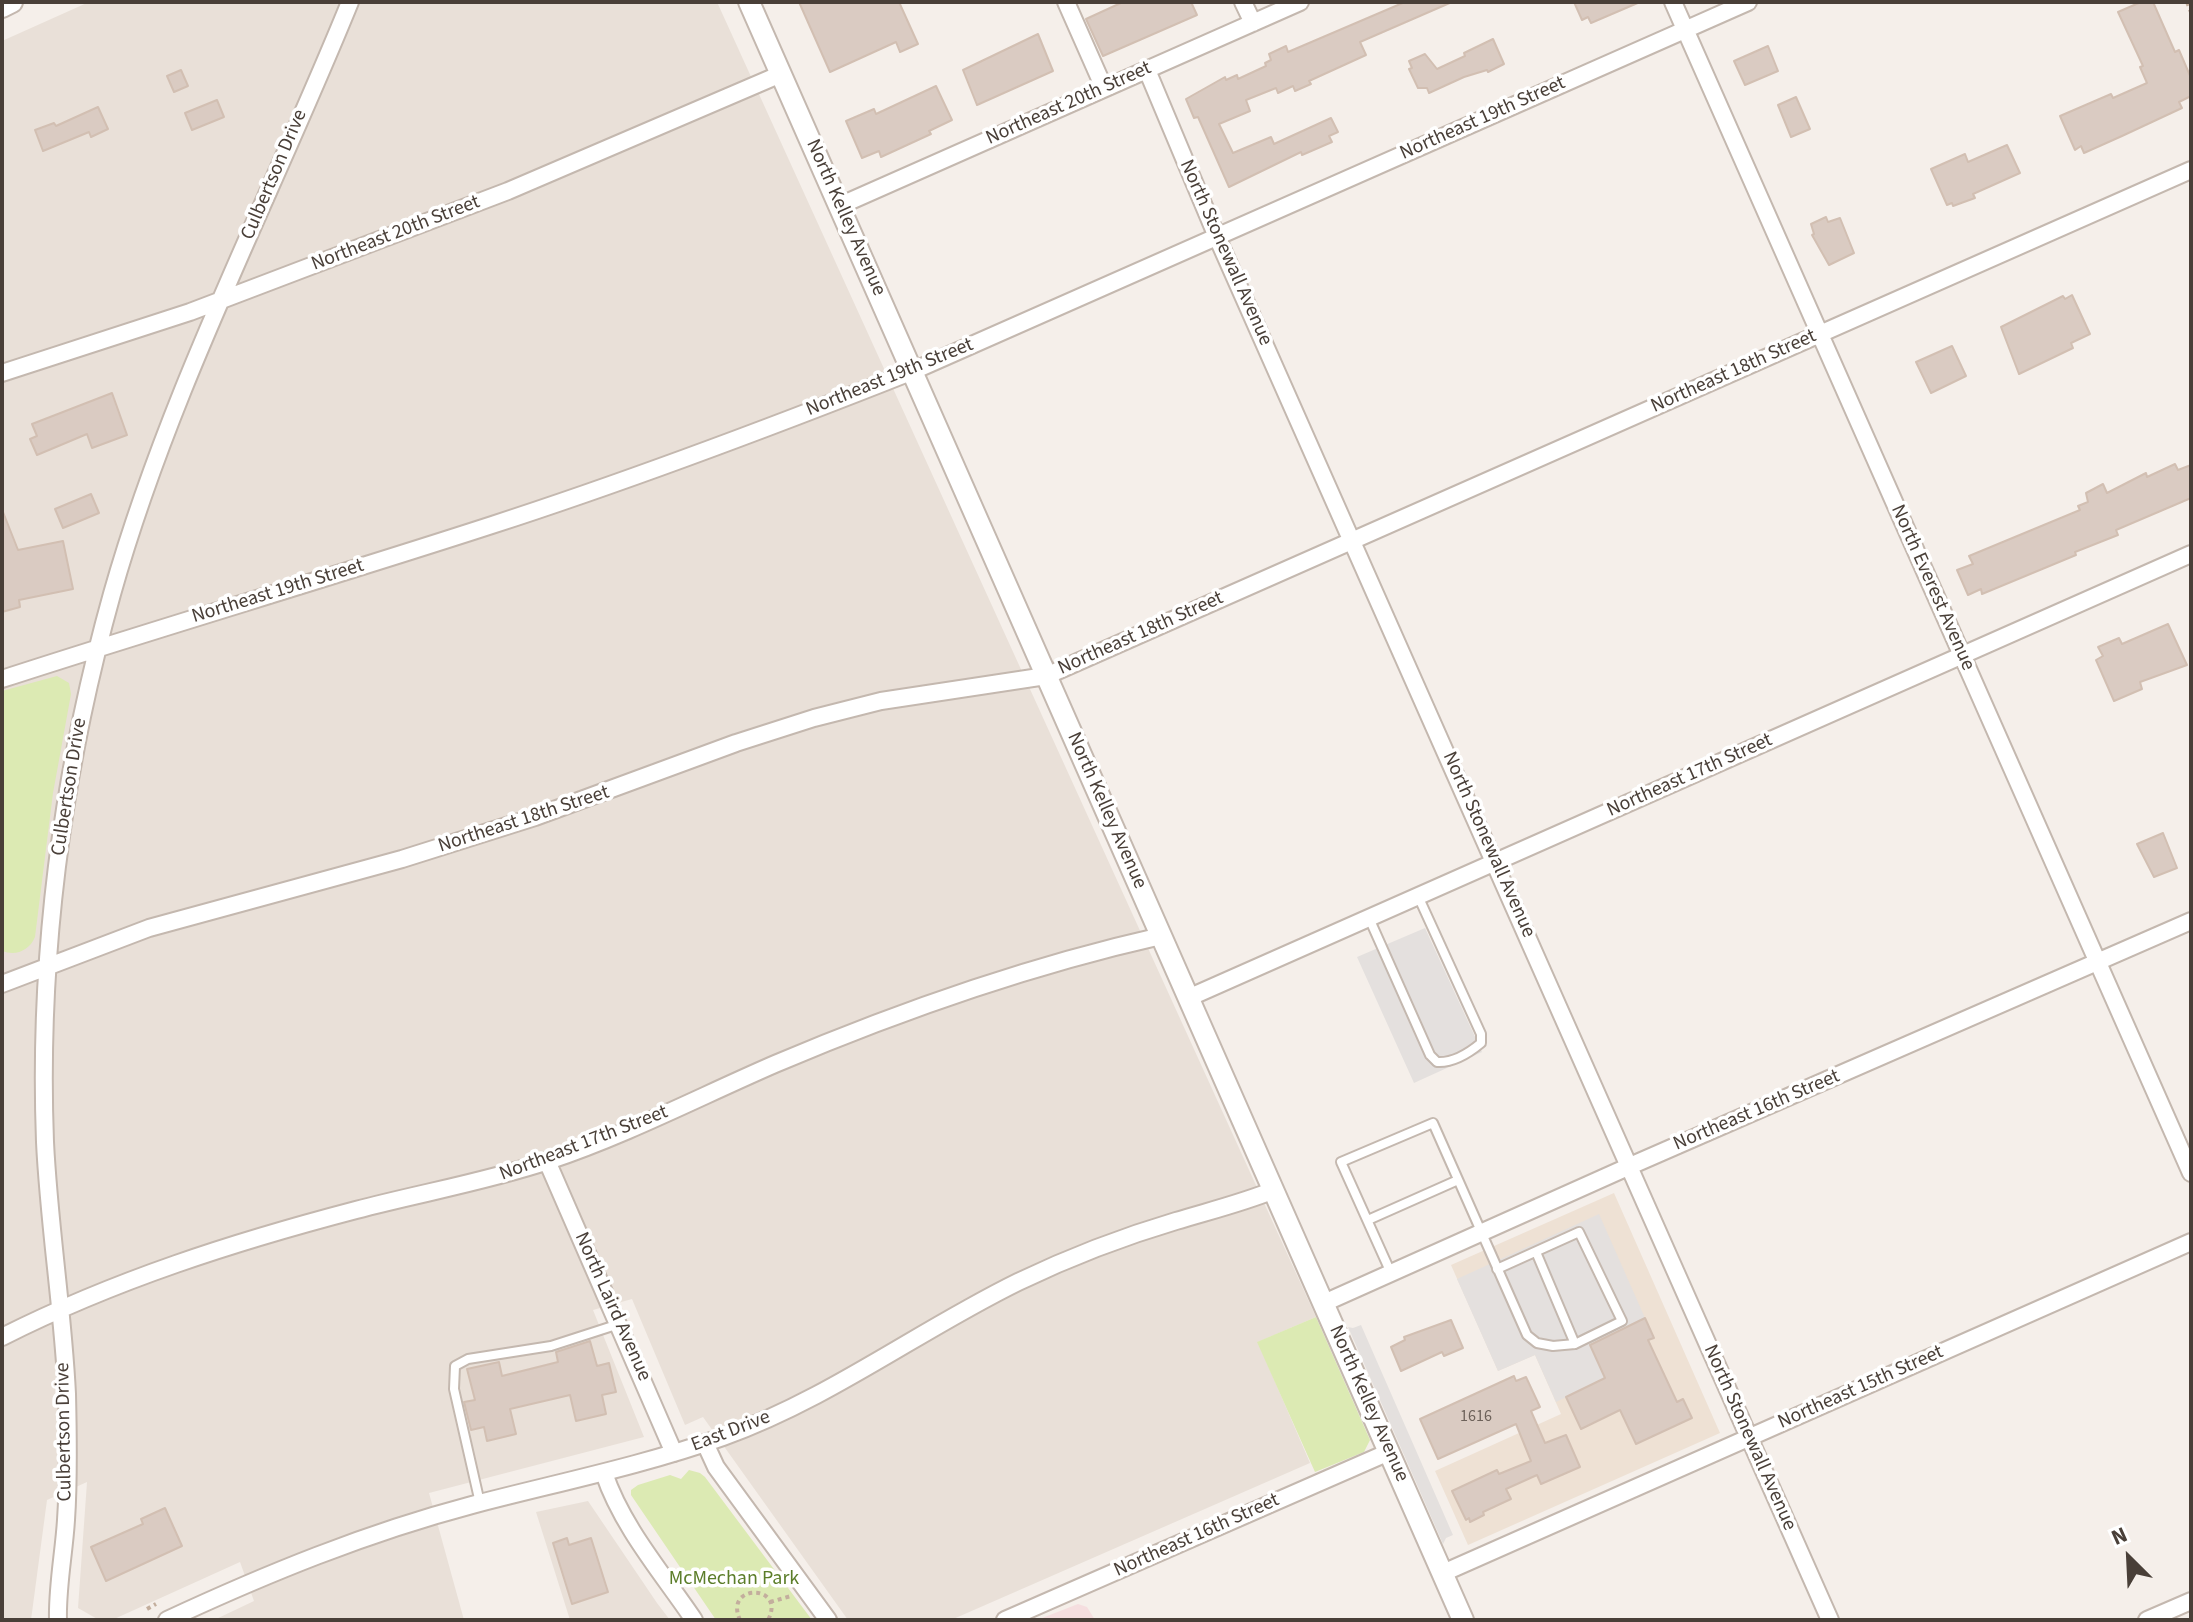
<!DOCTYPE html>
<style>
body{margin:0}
#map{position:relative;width:2193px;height:1622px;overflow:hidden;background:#f5efea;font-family:"Source Sans 3",sans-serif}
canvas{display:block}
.frame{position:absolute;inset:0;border:4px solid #493f38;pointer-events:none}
.north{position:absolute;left:2089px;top:1518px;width:80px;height:80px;-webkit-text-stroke:6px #fff;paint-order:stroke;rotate:336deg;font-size:22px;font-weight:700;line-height:32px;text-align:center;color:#493f38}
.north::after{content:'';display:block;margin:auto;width:28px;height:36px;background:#493f38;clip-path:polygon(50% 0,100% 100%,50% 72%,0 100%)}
</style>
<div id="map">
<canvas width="2193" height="1622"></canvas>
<div class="frame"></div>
<div class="north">N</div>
</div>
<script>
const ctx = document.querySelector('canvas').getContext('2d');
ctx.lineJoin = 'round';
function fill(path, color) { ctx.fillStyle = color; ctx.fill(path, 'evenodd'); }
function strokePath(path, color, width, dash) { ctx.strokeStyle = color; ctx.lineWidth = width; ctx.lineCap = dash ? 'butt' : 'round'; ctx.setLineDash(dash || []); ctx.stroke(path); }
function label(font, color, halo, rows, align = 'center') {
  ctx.font = font + ' "Source Sans 3",sans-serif'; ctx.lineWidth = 7; ctx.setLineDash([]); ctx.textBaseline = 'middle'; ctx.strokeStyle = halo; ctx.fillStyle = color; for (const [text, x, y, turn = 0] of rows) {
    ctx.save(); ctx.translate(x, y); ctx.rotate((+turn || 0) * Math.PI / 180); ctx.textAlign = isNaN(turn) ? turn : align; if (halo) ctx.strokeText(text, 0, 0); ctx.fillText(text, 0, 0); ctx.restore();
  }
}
const residential = new Path2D(`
 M89 2H717L1316 1317 1258 1342 1310 1463 951 1620H848L703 1417 685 1425 632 1299 593 1310 644 1437 429 1493 464 1620H214L254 1601 240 1562 112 1620H99L78 1608 87 1482 47 1500 31 1620H2V41Z
 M588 1501 657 1603 670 1620H570L536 1512Z`);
const education = new Path2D(`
 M1614 1193 1720 1433 1468 1545 1435 1471 1561 1414 1535 1355 1498 1371 1451 1265Z`);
const medical = new Path2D(`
 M1078 1604 1087 1607 1095 1620H1037Z`);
const green = new Path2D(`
 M57 676 69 683 71 694 53 793 35 937C29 951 16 956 2 951V691Z
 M1316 1317 1370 1440 1364 1452 1315 1472 1257 1342Z
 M689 1470 700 1473 705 1477 812 1620H716L631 1495V1490L638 1485 670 1475 681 1479Z`);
const parking = new Path2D(`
 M1425 928 1482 1052 1414 1083 1357 957Z
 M1599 1214 1645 1318 1590 1344 1605 1378 1556 1402 1535 1355 1498 1371 1457 1279Z
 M1361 1325 1453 1535 1446 1538 1443 1544 1348 1327 1353 1328Z`);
const building = new Path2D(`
 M799 2H899L918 44 900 52 896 42 830 72Z
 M1123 2H1191L1197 15 1103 56 1086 19Z
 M1405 2H1452L1360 42 1366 55 1309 81 1311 84 1295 91 1293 86 1278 93 1276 88 1246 100 1250 111 1219 124 1233 153 1271 137 1274 144 1331 118 1338 132 1329 136 1332 142 1302 155 1301 152 1229 187 1198 117 1194 118 1186 99 1225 77 1226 80 1237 75 1238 79 1266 66 1265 63 1271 60 1269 54 1286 46 1288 52Z
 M1574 2H1640L1591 23 1588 17 1582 20Z
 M2141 2H2153L2175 52 2179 50 2191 78V96L2179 102 2182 108 2122 136 2084 153 2081 146 2075 150 2060 116 2111 94 2113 98 2147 83 2140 67 2143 66 2118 12Z
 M1038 34 1053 71 977 105 963 70Z
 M1493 39 1504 64 1488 72 1487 70 1464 77 1429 93 1427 88H1418L1409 69 1412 68 1409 61 1425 54 1437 69 1465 56 1464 53Z
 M1768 46 1778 71 1745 85 1734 61Z
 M181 70 188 86 174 92 167 76Z
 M936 86 952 120 929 131 931 134 881 157 879 151 862 158 846 121 874 109 876 114Z
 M1796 97 1810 129 1791 137 1778 105Z
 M217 100 224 117 192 130 185 113Z
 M98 107 108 129 91 137 89 132 43 151 35 130 54 123 56 126Z
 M2007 145 2020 173 1973 194 1975 198 1953 206 1952 203 1947 205 1931 169 1965 154 1968 162Z
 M1826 217 1828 222 1840 218 1854 253 1829 265 1812 235 1814 234 1811 224Z
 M2072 295 2090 334 2071 343 2073 348 2019 374 2001 327 2063 296 2065 299Z
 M1952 346 1966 376 1931 393 1916 362Z
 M112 393 127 435 92 448 87 434 37 455 30 439 37 436 32 424Z
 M2175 464 2178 470 2191 465V498L2116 530 2118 535 2075 552 2076 555 1982 594 1981 589 1968 595 1957 570 1973 564 1969 556 2080 510 2078 506 2088 502 2086 493 2103 484 2107 493 2146 473 2147 477Z
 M91 494 99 513 63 528 55 509Z
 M3 512 18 550 63 541 73 589 19 600 20 607 2 612Z
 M2168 624 2187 665 2140 682 2142 689 2114 701 2096 660 2103 656 2098 647 2119 638 2122 644Z
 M2163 833 2177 868 2154 877 2137 844Z
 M1645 1318 1654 1338 1648 1340 1677 1402 1683 1399 1692 1418 1636 1444 1620 1410 1581 1429 1566 1397 1605 1378 1590 1345Z
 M1451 1320 1463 1348 1444 1356 1442 1352 1401 1371 1391 1347 1405 1340 1404 1337Z
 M590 1341 597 1366 609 1363 616 1392 602 1395 606 1414 576 1421 570 1395 510 1409 516 1434 487 1441 484 1427 471 1430 464 1402 475 1400 467 1369 499 1362 502 1376 558 1362 556 1352Z
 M1514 1376 1516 1381 1526 1377 1540 1407 1531 1411 1545 1443 1566 1435 1580 1467 1541 1484 1537 1475 1506 1489 1511 1499 1483 1512 1484 1515 1470 1522 1469 1518 1466 1520 1452 1491 1497 1470 1499 1474 1531 1461 1516 1424 1438 1459 1420 1419Z
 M165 1508 182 1546 106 1581 91 1547 143 1524 141 1519Z
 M567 1538 569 1545 591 1538 608 1592 572 1604 553 1543Z`);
const path = new Path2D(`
 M2187 2 2191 12
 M770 1602 791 1596
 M147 1609 156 1604
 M740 1620C723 1583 787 1584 768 1620`);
const service = new Path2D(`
 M1369 918 1430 1055 1437 1062C1452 1063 1469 1053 1481 1043V1034L1418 896
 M1368 1220 1458 1180
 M1536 1252 1575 1344
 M1391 1273 1341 1162 1433 1123 1527 1335 1537 1343 1553 1346 1575 1344 1622 1321 1579 1232 1497 1269
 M480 1503 454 1389 455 1366 468 1359 551 1346 619 1324`);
const minor = new Path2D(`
 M1066 2 1104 88
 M1243 2 1253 23
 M1673 2 2191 1173
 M1147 70 1217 237 1830 1620
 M839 206 1300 2
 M2 373 190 312 508 191 781 74
 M2 679C165 626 329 578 492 525 634 479 774 426 913 371L1748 2
 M2 984 149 928 402 859 535 817 736 743 814 718 881 701 1046 676 2191 170
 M1188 998 2191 554
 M547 1161 674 1453
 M1324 1303 1630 1166 2191 921
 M2 1337C115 1280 234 1242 356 1210 420 1193 485 1182 548 1161 626 1135 699 1097 775 1064 900 1011 1028 966 1161 936
 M705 1443 716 1467 828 1620
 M604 1473C622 1527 663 1574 694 1620
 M1443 1573 2191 1242
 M58 1620C57 1587 64 1553 66 1520 69 1477 68 1436 67 1394 63 1310 49 1226 45 1142 38 957 62 773 112 594 170 389 270 199 350 2
 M167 1620C266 1574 366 1533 472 1505 556 1483 641 1466 723 1437 829 1399 918 1331 1018 1282 1068 1258 1122 1237 1176 1221 1209 1211 1242 1203 1274 1190
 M1005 1620 1389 1452
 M2147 1620 2191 1601`);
const tertiary = new Path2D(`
 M749 2 1463 1620
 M2 7 12 2`);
const numberNames = [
 ["1616",1476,1417]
];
const streetNames = [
 ["Northeast 20th Street",1069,104,-24],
 ["Northeast 19th Street",1483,119,-24],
 ["Culbertson Drive",275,175,-67],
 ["North Kelley Avenue",845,218,66],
 ["Northeast 20th Street",396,234,-21],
 ["North Stonewall Avenue",1225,253,66],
 ["Northeast 18th Street",1734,372,-24],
 ["Northeast 19th Street",890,378,-22],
 ["North Everest Avenue",1932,588,66],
 ["Northeast 19th Street",278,592,-17],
 ["Northeast 18th Street",1141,634,-24],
 ["Northeast 17th Street",1690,776,-24],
 ["Culbertson Drive",70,787,-81],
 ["North Kelley Avenue",1106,811,66],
 ["Northeast 18th Street",524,820,-18],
 ["North Stonewall Avenue",1488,845,66],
 ["Northeast 16th Street",1757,1111,-23],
 ["Northeast 17th Street",584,1144,-21],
 ["North Laird Avenue",612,1307,66],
 ["Northeast 15th Street",1861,1388,-24],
 ["North Kelley Avenue",1368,1404,66],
 ["Culbertson Drive",65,1432,-91],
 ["East Drive",731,1432,-21],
 ["North Stonewall Avenue",1749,1438,66],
 ["Northeast 16th Street",1197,1536,-24]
];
const parkNames = [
 ["McMechan Park",734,1580]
];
fill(residential, '#e9e0d8');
fill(education, '#eee1d4');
fill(medical, '#f5dedf');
fill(green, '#dceab3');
fill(parking, '#e4e0de');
fill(building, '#dacbc2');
strokePath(building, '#d2bfb2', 2);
strokePath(service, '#c4b8af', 12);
strokePath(minor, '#c4b8af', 20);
strokePath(tertiary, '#c4b8af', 24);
strokePath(path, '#c3ae9d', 4, [4, 4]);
strokePath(service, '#fff', 8);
strokePath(minor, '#fff', 16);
strokePath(tertiary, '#fff', 20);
label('16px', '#6d625a', null, numberNames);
label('20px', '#493f38', '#fff', streetNames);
label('20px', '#5b7d29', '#fff', parkNames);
</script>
